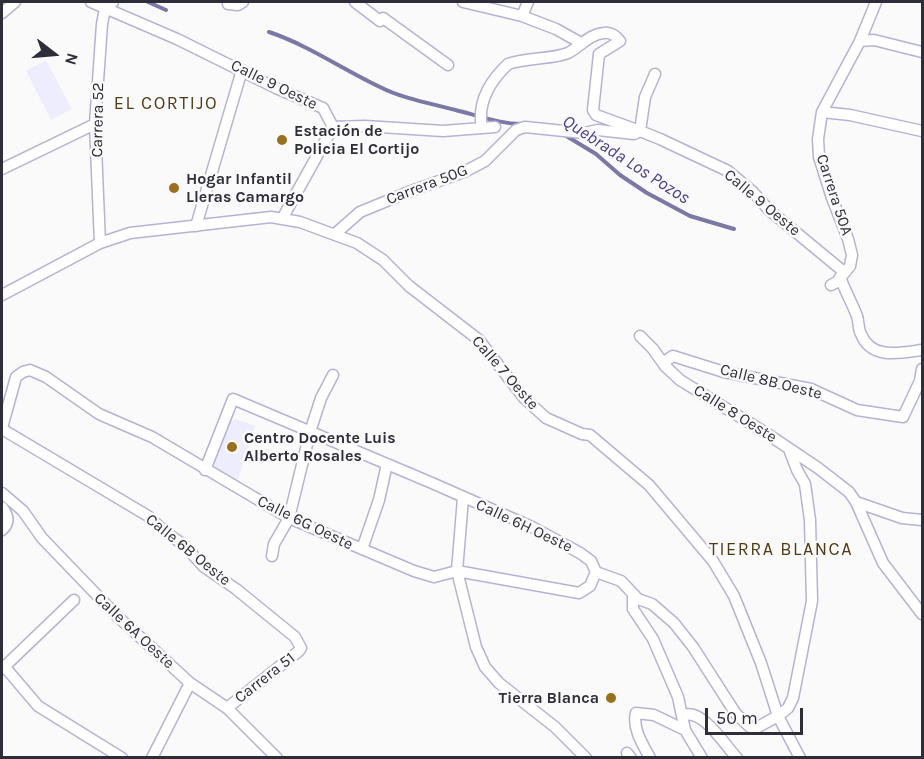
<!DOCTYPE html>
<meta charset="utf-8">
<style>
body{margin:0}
#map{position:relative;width:924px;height:759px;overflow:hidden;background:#fafafa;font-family:Karla,sans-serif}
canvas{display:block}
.frame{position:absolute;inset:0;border:3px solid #2e2e3a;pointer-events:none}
.north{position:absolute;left:24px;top:24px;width:60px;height:60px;-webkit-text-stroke:4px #fafafa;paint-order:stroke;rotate:106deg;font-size:16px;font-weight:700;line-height:24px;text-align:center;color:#2e2e3a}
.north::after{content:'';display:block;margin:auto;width:21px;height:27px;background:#2e2e3a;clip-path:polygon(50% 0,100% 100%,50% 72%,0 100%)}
.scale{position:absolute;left:705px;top:708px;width:98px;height:27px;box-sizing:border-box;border:3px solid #2e2e3a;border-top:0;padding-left:8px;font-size:18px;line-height:21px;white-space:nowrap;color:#2e2e3a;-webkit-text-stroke:4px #fafafa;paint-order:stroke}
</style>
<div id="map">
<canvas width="924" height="759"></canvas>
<div class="frame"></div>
<div class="north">N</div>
<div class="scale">50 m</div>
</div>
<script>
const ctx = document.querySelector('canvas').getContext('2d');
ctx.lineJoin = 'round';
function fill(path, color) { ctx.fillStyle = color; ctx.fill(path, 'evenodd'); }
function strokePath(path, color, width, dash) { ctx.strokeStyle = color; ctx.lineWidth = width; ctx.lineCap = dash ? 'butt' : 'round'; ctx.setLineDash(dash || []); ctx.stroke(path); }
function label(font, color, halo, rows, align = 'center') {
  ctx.font = font + ' Karla,sans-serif'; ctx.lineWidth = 5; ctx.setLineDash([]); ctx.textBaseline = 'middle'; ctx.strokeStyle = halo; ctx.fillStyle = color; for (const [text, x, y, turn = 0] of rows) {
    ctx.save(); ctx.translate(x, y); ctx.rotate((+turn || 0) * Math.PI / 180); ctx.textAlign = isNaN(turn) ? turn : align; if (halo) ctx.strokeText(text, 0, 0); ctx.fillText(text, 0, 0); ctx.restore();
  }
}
const built = new Path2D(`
 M46 60 72 109 51 120 26 71Z
 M236 419 255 426 238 480 210 465 230 421Z`);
const stream = new Path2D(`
 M148 2 166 10
 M269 32C308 45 342 69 380 87 403 99 434 104 459 111 480 116 500 124 522 124
 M563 134 596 154 620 175 647 193 690 216 734 229`);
const minor = new Path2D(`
 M91 2 177 39 278 89 323 108 333 127 365 126 443 131 495 127
 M355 2 380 21
 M463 2 522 16 556 29 581 43
 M228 4 238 5 243 2
 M2 13 15 2
 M522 16 528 2
 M383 18 448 65
 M860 41 874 40 922 52
 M822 112 850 115 922 131
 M482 128C477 103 490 81 508 64 524 58 554 59 568 53 580 47 589 34 604 33 611 32 616 36 620 41L599 54 593 110 596 115 640 131 645 97 655 74
 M2 169 95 124
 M282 219 333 127
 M196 226 242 70
 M335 234 360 212 411 191 464 172 485 161 516 130 525 127 584 133 598 130 634 134 640 131 660 139 728 171 753 192 769 210 844 272
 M100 243 95 124 102 24 105 9 113 2
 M840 277C845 291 852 303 857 316 859 322 858 329 861 334 871 360 900 353 922 350
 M831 285 837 282 850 266 852 255 848 239 832 198 819 157 818 139 822 112 860 41 876 2
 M2 295 100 243 130 233 271 217 300 222 357 243 383 260 409 286 479 340 524 398 546 418 582 434 590 435 649 485 713 561 734 596 761 663 778 716 800 758
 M640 336 653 349 665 366 680 380 766 433 818 468 849 492 856 502 902 518 922 520
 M665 366 667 360 673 356 724 372 811 389 857 410 903 417 920 381 922 369
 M2 428 16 377 23 372 30 370 46 377 99 414 152 437 289 518 414 571 434 577 457 571 579 593 590 586 596 572
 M2 429 148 516 164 531 184 545 204 567 236 589 295 637 301 648 299 651 227 708
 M205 470 233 399 432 483 532 527 580 553 591 561 596 572 621 581 638 599 652 604 674 623 693 647 736 714 750 727 756 728 778 716 788 708 793 698 812 601 810 520 805 484 797 470 789 449
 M2 493 23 511 42 538 117 616 190 683 227 708 277 758
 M463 498 457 571 476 647 485 667 499 683 555 727 586 758
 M856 502 883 563 922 614
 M2 507C8 515 10 523 2 530
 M362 549 379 500 387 464
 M272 556 274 544 289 518 310 432 321 398 333 375
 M633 596V609L653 639 678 697 685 730 702 758
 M4 666 38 706 122 758
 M2 669 74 600
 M682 716C701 706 724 744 737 758
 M627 753 631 758
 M152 758 190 683
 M650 758C643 745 632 728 636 713L654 715 685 730`);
const markers = [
 [282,140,6,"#99701d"],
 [174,188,6,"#99701d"],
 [232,447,6,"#99701d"],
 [611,698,6,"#99701d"]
];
const streetNames = [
 ["Calle 9 Oeste",274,85,26],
 ["Carrera 52",98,120,-89],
 ["Carrera 50G",427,185,-21],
 ["Carrera 50A",834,195,72],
 ["Calle 9 Oeste",762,203,40],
 ["Calle 7 Oeste",505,373,49],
 ["Calle 8B Oeste",771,382,14],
 ["Calle 8 Oeste",735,414,32],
 ["Calle 6G Oeste",305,523,26],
 ["Calle 6H Oeste",524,526,25],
 ["Calle 6B Oeste",188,550,39],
 ["Calle 6A Oeste",134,631,43],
 ["Carrera 51",265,678,-38]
];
const poiNames = [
 ["Estación de",294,131],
 ["Policia El Cortijo",294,149],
 ["Hogar Infantil",186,179],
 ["Lleras Camargo",186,197],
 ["Centro Docente Luis",244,438],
 ["Alberto Rosales",244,456],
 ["Tierra Blanca",599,698,"right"]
];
const neighbourhoodNames = [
 ["EL CORTIJO",166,104],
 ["TIERRA BLANCA",781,550]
];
const waterNames = [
 ["Quebrada Los Pozos",626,160,33]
];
fill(built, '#ededfe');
strokePath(stream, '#7b78a6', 4);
strokePath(minor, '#b5b3d4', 13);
strokePath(minor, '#fff', 10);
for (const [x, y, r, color] of markers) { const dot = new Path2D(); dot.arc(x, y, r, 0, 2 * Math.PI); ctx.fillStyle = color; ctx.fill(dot); strokePath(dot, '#fafafa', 2); }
label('16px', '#2e2e3a', '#fafafa', streetNames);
label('bold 16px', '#2e2e3a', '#fafafa', poiNames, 'left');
ctx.letterSpacing = '1.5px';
label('18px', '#4f3a15', '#fafafa', neighbourhoodNames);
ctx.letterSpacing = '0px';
label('italic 18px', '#4b418b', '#fafafa', waterNames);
</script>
